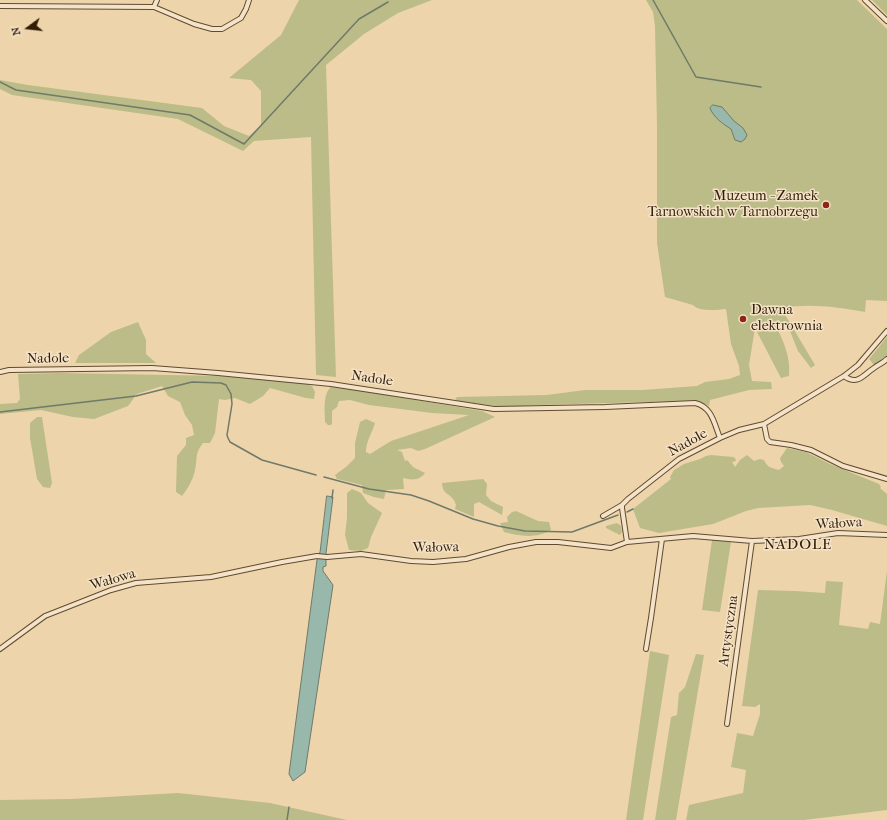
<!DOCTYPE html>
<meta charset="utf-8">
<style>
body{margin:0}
#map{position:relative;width:887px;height:820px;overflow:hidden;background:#eed4ab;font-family:"IM FELL French Canon",serif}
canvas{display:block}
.north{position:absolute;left:8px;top:8px;width:40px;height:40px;-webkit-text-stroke:3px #f4e3c8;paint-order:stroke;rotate:255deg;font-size:11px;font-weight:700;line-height:16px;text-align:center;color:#311d06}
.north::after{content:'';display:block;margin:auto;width:14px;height:18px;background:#311d06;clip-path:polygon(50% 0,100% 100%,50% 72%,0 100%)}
</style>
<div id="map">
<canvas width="887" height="820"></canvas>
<div class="north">N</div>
</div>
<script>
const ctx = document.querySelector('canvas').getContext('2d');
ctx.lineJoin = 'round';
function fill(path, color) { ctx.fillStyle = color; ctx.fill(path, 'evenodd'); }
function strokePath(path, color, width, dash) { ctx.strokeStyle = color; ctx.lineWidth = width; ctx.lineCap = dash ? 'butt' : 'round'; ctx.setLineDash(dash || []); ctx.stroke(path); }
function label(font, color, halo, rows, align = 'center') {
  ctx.font = font + ' "IM FELL French Canon",serif'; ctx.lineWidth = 3; ctx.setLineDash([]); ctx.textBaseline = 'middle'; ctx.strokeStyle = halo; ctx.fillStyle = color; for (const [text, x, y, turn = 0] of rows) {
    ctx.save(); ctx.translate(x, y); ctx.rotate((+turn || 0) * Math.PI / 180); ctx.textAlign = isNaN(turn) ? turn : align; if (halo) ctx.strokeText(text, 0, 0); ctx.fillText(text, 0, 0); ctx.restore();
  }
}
const green = new Path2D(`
 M299 0H432L398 13 364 34 326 65 336 377 316 375 311 137 254 141 243 151 178 119 12 95 0 89V80L28 85 202 108 224 126 249 136 261 125V91L251 80 229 78 281 35Z
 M646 0H857L887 29V301L866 300 865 312C839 307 808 303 781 308L815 365 811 368 798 351 786 321 775 324C783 340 791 357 789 376L781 378 755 328 749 365 752 381 771 382 772 389 749 390 710 400 709 406 698 401H683L539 405 503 407 458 401 455 399 457 397 547 395 585 390H643L697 386 705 382 729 379 740 375 739 366 731 344 726 309C717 310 699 312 693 305L665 297 657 243V126L655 26 653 12Z
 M872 0H887V15Z
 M138 322 146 340V354L156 363H75L79 355 111 332Z
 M887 337V355L875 366 869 359Z
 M60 373 223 376 303 383 312 386 315 392 314 399 306 398 270 388 263 396 250 404 235 398 225 400 219 399 215 433 210 443H203C194 455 198 457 195 470 193 480 188 488 182 496L176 492 177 456 186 445V438L194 435 192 425 185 415 180 402 168 396 162 386 137 394 128 406 94 419 73 417 41 410 0 414V404L17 403 20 399 18 374Z
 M332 386 482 411 495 417 425 449 418 451 411 448 397 450 402 452 405 461 407 460 413 467 425 473C419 481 412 480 403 478L404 489 386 490 384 499 374 497 363 493 362 485 337 479 335 475 346 467 355 458V443L360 422 366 419 375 423C372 433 366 441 366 452L370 454 391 441 469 415 432 413 369 405 350 400 339 401 337 407 332 411V423L331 425H328L325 422C325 411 322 394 332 386Z
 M37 417H42L52 483 50 488 43 487 37 479 30 438V423Z
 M787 448 806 452 830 464 879 484 881 487 880 488 887 494V526L832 510 810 505 758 508 746 511 713 524 659 533 640 528 633 509 671 479 670 477 674 470 684 464 700 459 706 456 711 455 733 457 735 458 736 461 732 462 735 467 740 460 747 455 754 461 760 459 764 460C767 467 771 468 779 470L784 466 781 462 780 458Z
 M483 479 487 484 486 495 491 501 503 507 502 515 479 502 474 504V517L455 509 456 505C455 503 455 501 453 499 448 492 443 495 442 483Z
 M352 489 361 493 368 503 382 513 371 537 368 548 361 551 349 550 345 535 347 518V493Z
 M516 511 538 521 549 522 551 530C536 539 519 536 504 532L500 523 508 522 507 517 512 512Z
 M617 523 621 526 622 532 620 535 606 528V526Z
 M712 540 731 542 720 612 702 610Z
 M887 571V810L804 820H686L689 805 743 793 746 770 731 767 737 733 753 736 760 714V704L755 707 742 706 758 590 795 591 825 593 826 581 843 582 839 625 868 629 870 622 880 624Z
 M650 651 669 655 643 820H626Z
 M696 654 704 655 676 820H655L671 717 677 715 679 693 685 687Z
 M178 793 270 803 347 820H0V800L72 799Z`);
const water = new Path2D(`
 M713 105 722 107 734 121 743 128 747 135 745 139 741 142 735 140 731 129C723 124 713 117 710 108Z
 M327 496 333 497 326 553V566L323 567V571L333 585 305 772 293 781 289 774 317 560 320 552Z`);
const stream = new Path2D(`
 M653 0 696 77 761 87
 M0 82 16 90 190 115 244 144 359 19 388 2
 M0 412 136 396 192 382 221 383 226 385 231 394 232 404 227 435 228 438 230 442 262 460 316 475
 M324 477 369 489 411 495 429 501 473 519 498 526 525 531 572 532 618 515
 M332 498 333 490
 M627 512 633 509
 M287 820 289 807`);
const street = new Path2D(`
 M865 0 887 21
 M0 6 154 7 194 24 212 29H222L241 18 246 9 249 0
 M154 7 157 0
 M0 372 9 370 152 368 218 373 331 384 494 409 605 407 695 403C712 407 714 423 720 438
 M844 376C858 386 863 375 874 368 879 364 883 363 887 359
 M764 424 767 439 770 442 791 445 811 450 843 466 887 479
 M603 516 622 505
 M627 542 622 508V505L628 499 679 459 720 438 739 430 764 424 844 376 858 365 887 331
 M0 649 45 616 111 590 136 583 211 577 282 562 317 556 327 557 361 554 411 561 433 562 466 559 509 547 536 542H558L611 548 627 542 693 536 752 541 799 539 838 533 887 535
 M646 649 651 618 662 539
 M727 724 752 541`);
const markers = [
 [826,205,4,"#8f2418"],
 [743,319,4,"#8f2418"]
];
const poiNames = [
 ["Muzeum - Zamek",818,197],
 ["Tarnowskich w Tarnobrzegu",818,213],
 ["Dawna",751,311,"left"],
 ["elektrownia",751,327,"left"]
];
const streetNames = [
 ["Nadole",48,359,-1],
 ["Nadole",372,379,8],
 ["Nadole",688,443,-29],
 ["Wałowa",839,524,-3],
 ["Wałowa",436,548,-1],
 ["Wałowa",113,580,-16],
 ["Artystyczna",729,631,-82]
];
const neighbourhoodNames = [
 ["NADOLE",798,545]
];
fill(green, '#bbbc87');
fill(water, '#99b8ac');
strokePath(water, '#6f7a6a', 1);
strokePath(stream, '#6f7a6a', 1.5);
strokePath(street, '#604b2f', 6);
strokePath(street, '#f4e3c8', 4);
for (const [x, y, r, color] of markers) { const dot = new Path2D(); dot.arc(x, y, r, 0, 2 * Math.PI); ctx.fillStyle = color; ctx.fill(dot); strokePath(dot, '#f4e3c8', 1.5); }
label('14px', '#311d06', '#f4e3c8', poiNames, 'right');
label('14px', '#311d06', '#f4e3c8', streetNames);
ctx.letterSpacing = '1px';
label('15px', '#311d06', '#f4e3c8', neighbourhoodNames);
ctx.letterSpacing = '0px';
</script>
